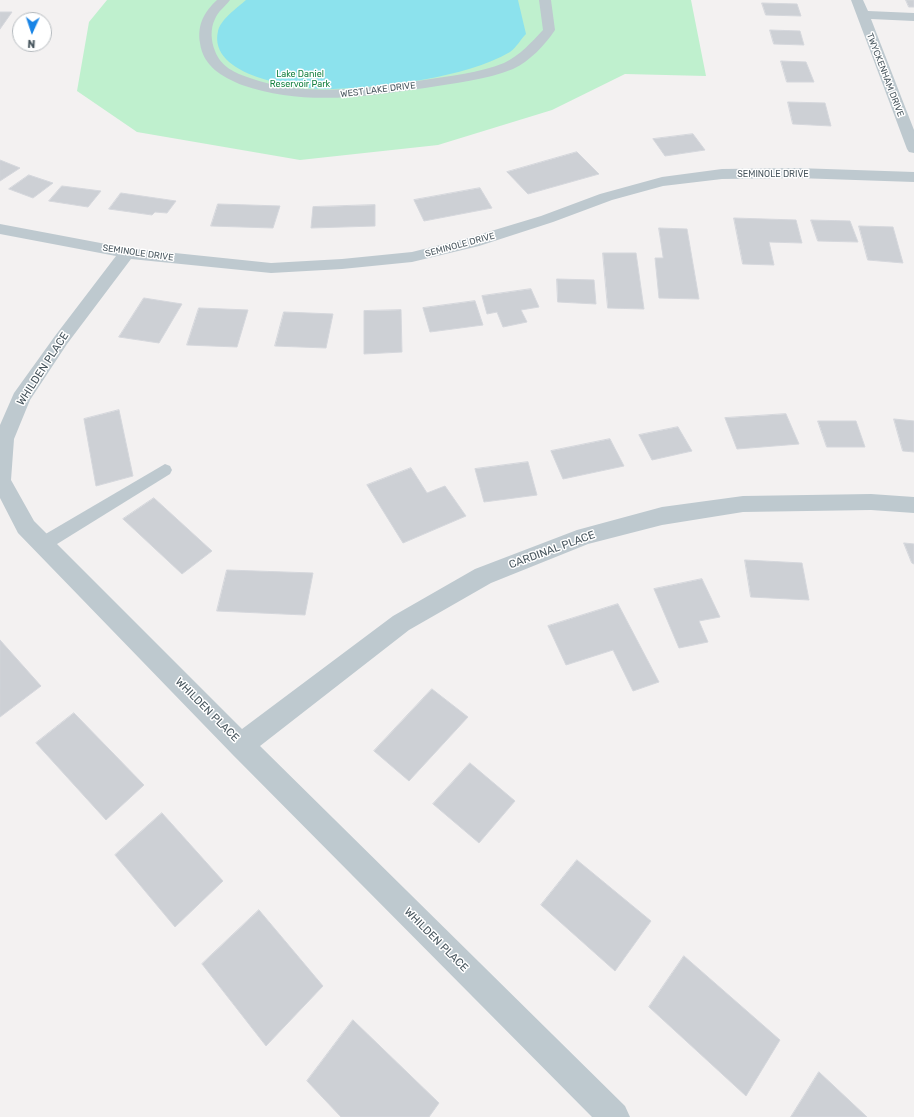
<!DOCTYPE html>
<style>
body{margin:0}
#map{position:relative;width:914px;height:1117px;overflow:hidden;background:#f3f1f1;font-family:Rubik,sans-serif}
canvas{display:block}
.north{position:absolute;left:12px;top:12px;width:40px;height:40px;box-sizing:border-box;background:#fff;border:1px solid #b6bbbf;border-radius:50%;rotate:183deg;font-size:11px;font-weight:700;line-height:16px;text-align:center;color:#48565e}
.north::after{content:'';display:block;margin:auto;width:14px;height:18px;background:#1884e6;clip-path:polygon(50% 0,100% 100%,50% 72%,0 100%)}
</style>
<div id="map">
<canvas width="914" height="1117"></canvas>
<div class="north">N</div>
</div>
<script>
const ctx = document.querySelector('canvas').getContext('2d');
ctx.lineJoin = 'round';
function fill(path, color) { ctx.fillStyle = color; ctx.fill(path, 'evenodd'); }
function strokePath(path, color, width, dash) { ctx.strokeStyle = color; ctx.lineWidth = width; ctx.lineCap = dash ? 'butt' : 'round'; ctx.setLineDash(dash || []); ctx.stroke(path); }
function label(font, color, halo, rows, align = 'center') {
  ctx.font = font + ' Rubik,sans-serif'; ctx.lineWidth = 3; ctx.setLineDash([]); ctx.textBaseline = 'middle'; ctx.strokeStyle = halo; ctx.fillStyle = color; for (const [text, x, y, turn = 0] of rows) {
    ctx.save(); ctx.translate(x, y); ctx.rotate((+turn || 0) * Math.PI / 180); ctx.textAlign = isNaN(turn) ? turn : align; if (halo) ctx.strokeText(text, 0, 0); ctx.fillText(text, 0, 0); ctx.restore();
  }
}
const green = new Path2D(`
 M107 0H691L706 76 625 74 552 110 438 145 300 160 137 132 77 91 89 22Z`);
const water = new Path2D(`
 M246 0H518L526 34C521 39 516 48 510 52 465 78 385 87 333 89 303 90 207 78 218 31 221 19 237 8 246 0Z`);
const building = new Path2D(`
 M906 0H914V7H909Z
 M762 3 797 4 801 16 766 15Z
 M0 12H12L0 29Z
 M770 30 800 31 804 45 774 44Z
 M781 61 806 62 814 82H787Z
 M788 102 825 103 831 126 793 124Z
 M693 134 705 150 665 156 653 139Z
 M577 152 599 174 528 194 507 172Z
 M0 160 20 168 0 181Z
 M29 175 53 183 33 198 9 189Z
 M62 186 101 191 88 207 49 201Z
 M480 188 492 208 424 221 414 200Z
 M121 193 176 201 167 213 155 212 152 215 109 209Z
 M218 204 280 206 273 228 211 226Z
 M375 205V226L311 228 313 207Z
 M734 218 796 220 802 243 769 242 774 265 743 264Z
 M811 220 850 221 858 242 818 241Z
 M859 226 893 227 903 263 868 260Z
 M659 228 687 229 699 299 659 298 655 258H663Z
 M603 253H636L644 309 608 308Z
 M557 279 594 280 596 304 558 302Z
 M531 289 539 307 521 310 527 322 503 327 497 312 487 314 482 296Z
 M144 298 182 304 159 343 119 337Z
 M475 301 483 325 430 332 423 308Z
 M199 308 248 310 237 347 187 345Z
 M401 310 402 352 364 354V311Z
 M284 312 333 314 326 348 275 346Z
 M119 410 133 476 96 486 84 419Z
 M786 414 799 444 737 449 725 418Z
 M894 419 914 421V452L903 451Z
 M818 421H856L865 447H827Z
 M678 427 692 451 652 460 639 435Z
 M610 439 624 466 563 479 551 451Z
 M528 462 537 495 484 502 475 469Z
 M411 468 427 493 445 486 466 516 403 543 367 485Z
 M154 498 212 551 182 574 123 519Z
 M904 543 914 544V564L912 563Z
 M745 560 802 563 809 600 751 597Z
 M227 570 313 573 305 615 217 611Z
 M702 579 720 617 699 621 708 642 679 648 654 589Z
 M618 604 659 682 633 691 613 650 566 665 548 626Z
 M0 640 41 686 0 717Z
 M432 689 468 717 409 781 374 751Z
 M74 713 144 785 106 820 36 743Z
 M470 763 515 801 479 843 433 804Z
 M162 813 223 881 175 927 115 855Z
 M577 860 651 921 615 971 541 905Z
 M259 910 323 986 266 1046 202 964Z
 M684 956 780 1040 746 1096 649 1007Z
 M353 1020 439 1103 429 1117H341L307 1081Z
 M819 1072 867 1117H791Z`);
const service = new Path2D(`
 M165 464 170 466 172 470 170 474 49 549 43 550 37 549 35 544 37 539Z`);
const minor = new Path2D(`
 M217 0H230C225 7 218 11 215 19 210 29 211 41 215 51 221 67 235 73 250 78 306 98 366 88 424 80 450 76 479 73 504 63 519 56 532 42 543 30L539 0H551L555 30C545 45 530 61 513 69 486 80 454 83 425 88 363 97 303 106 242 85 222 77 203 66 200 43 197 25 204 12 217 0Z
 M851 0H863L868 11 914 13V21L871 19 914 130V153L909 152 907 149Z
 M797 168 914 172V182L797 178 722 179 663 186 612 200 553 222 479 246 412 262 342 269 271 273 131 259 67 344 30 400 14 439 11 480 34 521 242 729 393 616 475 569 577 530 662 507 743 496 871 494 914 497V513L871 510 743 512 662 525 588 544 491 583 409 630 260 746 625 1106 630 1117H592L232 754 18 533 0 498V425L14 393 55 336 116 256 0 234V224L127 248 271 263 342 259 412 252 468 238 541 216 600 194 662 177 722 169Z`);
const farParknames = [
 ["Lake Daniel",300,74],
 ["Reservoir Park",300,84]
];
const farStreetnames = [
 ["TWYCKENHAM DRIVE",885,75,69],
 ["WEST LAKE DRIVE",378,90,-7],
 ["SEMINOLE DRIVE",773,174],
 ["SEMINOLE DRIVE",460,245,-15],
 ["SEMINOLE DRIVE",138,253,8]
];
const streetNames = [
 ["WHILDEN PLACE",43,369,-57],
 ["CARDINAL PLACE",552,550,-20],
 ["WHILDEN PLACE",207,710,45],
 ["WHILDEN PLACE",436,940,45]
];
fill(green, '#bff0ce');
fill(water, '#8ce2ed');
fill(building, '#cdd0d5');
strokePath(building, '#d5d7dc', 1);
fill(service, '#bec9cf');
fill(minor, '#bec9cf');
label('9px', '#178243', '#fff', farParknames);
label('9px', '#48565e', '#fff', farStreetnames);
label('11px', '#48565e', '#fff', streetNames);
</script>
